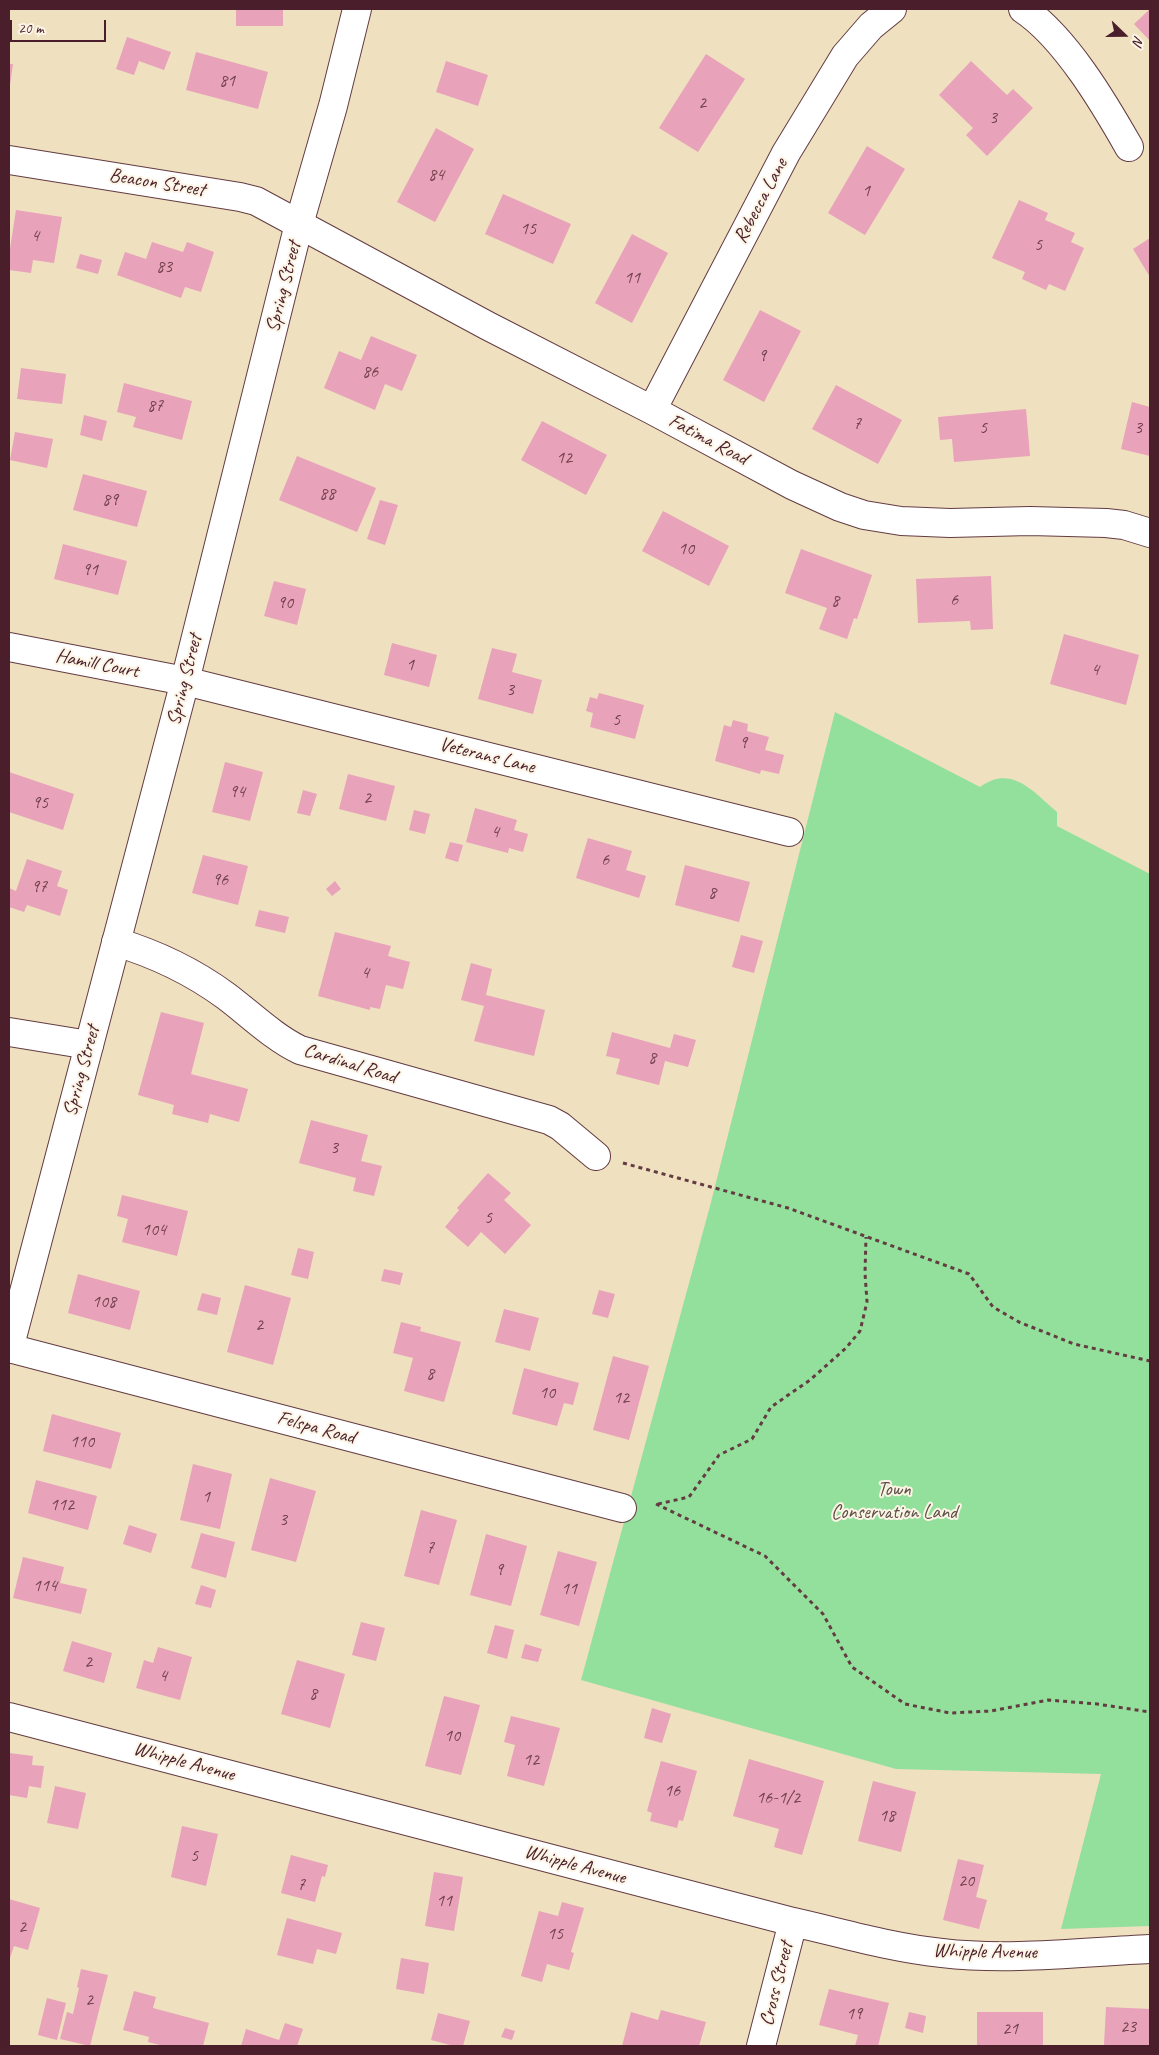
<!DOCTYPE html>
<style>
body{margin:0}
#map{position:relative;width:1159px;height:2055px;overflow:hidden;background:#efe0c0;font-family:Caveat,sans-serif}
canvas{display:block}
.frame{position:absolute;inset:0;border:10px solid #4a1f2b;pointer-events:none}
.north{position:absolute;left:1099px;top:10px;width:50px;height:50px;-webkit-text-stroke:4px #fcf5e5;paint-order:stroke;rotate:112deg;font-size:14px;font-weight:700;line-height:20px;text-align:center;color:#4a1f2b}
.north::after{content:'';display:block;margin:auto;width:18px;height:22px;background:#4a1f2b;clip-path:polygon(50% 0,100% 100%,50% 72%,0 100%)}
.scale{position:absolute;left:10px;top:20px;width:96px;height:22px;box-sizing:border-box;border:2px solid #4a1f2b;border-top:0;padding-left:6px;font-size:15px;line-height:18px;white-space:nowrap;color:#4a1f2b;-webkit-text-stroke:4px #fcf5e5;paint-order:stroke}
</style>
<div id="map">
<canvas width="1159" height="2055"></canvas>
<div class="frame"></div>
<div class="north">N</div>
<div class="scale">20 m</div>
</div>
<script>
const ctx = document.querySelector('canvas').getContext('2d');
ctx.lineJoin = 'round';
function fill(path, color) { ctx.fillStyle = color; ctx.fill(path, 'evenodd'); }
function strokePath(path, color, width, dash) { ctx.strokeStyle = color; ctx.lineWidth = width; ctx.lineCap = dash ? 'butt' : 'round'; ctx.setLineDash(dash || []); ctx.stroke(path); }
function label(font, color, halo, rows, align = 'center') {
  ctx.font = font + ' Caveat,sans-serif'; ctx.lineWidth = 4; ctx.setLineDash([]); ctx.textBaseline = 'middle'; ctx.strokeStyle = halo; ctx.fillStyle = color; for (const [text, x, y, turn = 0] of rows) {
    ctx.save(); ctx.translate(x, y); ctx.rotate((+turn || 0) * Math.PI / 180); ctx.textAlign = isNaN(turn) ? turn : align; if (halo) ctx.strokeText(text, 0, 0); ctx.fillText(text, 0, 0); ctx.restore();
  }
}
const green = new Path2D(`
 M835 712 980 787C1012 764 1033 792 1057 812V826L1150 874V1926L1061 1929 1101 1774 896 1769 581 1680 710 1206Z`);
const building = new Path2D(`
 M236 9H283V26H236Z
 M1150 9V41L1134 24Z
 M127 37 171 52 164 70 139 61 134 75 116 69Z
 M196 52 268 72 258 109 186 90Z
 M706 54 745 79 698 152 659 128Z
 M446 61 488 75 478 106 436 92Z
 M971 61 1007 95 1013 89 1033 108 987 156 966 135 973 128 939 95Z
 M9 64H13L10 85 9 84Z
 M436 128 474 149 435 222 397 202Z
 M867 146 905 169 865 235 828 213Z
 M503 194 571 224 553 264 485 234Z
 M1019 200 1048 213 1045 220 1075 233 1071 242 1084 248 1065 291 1049 284 1046 290 1022 279 1025 272 992 258Z
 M16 210 62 217 54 263 33 260 31 273 9 270V255Z
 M632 234 668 253 632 323 595 303Z
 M1150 238V277L1133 249Z
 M152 242 183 252 187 242 214 252 201 292 185 287 181 298 117 275 125 252 146 259Z
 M80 254 102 260 98 274 76 268Z
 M760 310 801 331 764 402 723 380Z
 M371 336 417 355 402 391 385 384 375 410 324 388 339 351 361 360Z
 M21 368 66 374 62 404 17 399Z
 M124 383 192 401 182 440 133 427 136 417 117 412Z
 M836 385 902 420 878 464 812 429Z
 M1132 402 1150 407V456L1121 449Z
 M1026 409 1030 456 954 462 952 439 940 440 938 417Z
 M84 415 107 421 102 441 80 435Z
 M542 421 607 455 586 495 521 460Z
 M15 432 53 439 47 468 10 460Z
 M297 456 376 488 357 532 279 500Z
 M83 474 147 491 137 527 73 510Z
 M380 500 398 505 385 545 367 539Z
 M663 511 729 546 709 586 642 551Z
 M63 544 127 561 118 595 54 579Z
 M801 549 872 575 857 619 854 618 847 639 819 629 827 608 785 593Z
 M991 576 993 629 971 630 970 621 918 623 916 579Z
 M274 581 306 589 297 625 264 616Z
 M1064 634 1139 655 1126 705 1050 684Z
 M392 643 437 655 429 687 384 675Z
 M492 648 517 654 512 672 542 680 533 714 478 699Z
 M599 693 644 705 635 739 590 727 593 713 586 711 590 697 597 699Z
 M733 720 748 724 747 731 769 737 765 750 784 755 779 774 761 770 760 774 715 761 724 725 731 727Z
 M225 762 263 772 250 821 212 812Z
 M9 772 74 794 63 830 9 812Z
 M348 774 395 786 386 821 339 809Z
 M303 790 317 794 310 816 297 813Z
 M475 808 517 820 514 830 528 834 523 852 509 848 508 853 466 842Z
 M414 810 430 814 425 834 409 830Z
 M588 838 632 851 626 870 646 876 639 898 576 878Z
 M450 842 463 845 458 862 445 858Z
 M203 855 248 866 238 905 192 893Z
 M27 859 62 871 57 886 68 890 60 916 27 905 24 912 9 907V888L16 891Z
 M685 865 750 882 739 922 675 905Z
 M335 881 341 889 332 896 326 889Z
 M259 910 289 917 285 933 255 926Z
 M335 932 391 946 388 956 410 962 403 989 386 985 380 1009 370 1007V1010L318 996Z
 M741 935 763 941 754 973 732 967Z
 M471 963 492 969 486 995 545 1010 534 1056 474 1041 484 1006 461 1000Z
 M161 1012 204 1023 191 1074 248 1089 239 1122 210 1114 208 1123 172 1114 174 1105 138 1095Z
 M612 1032 670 1048 674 1034 696 1040 688 1067 665 1061 659 1085 616 1074 620 1059 606 1056Z
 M311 1120 368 1135 361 1161 382 1166 374 1196 353 1191 356 1178 299 1163Z
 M488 1173 511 1193 504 1200 531 1225 505 1254 481 1232 468 1247 445 1227 459 1210 457 1208Z
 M122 1195 188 1211 177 1256 122 1242 128 1219 117 1216Z
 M298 1248 314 1252 308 1279 291 1275Z
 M384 1269 403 1273 400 1285 381 1281Z
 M78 1274 140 1291 130 1330 68 1313Z
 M245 1285 291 1298 273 1365 227 1352Z
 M599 1290 615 1294 608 1318 592 1314Z
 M202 1293 221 1298 217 1315 197 1310Z
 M504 1309 539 1318 530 1351 495 1342Z
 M401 1322 421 1327 420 1331 461 1342 444 1402 404 1391 413 1358 393 1353Z
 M613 1356 649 1366 629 1440 593 1430Z
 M524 1368 579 1383 573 1405 564 1403 557 1426 512 1414Z
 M52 1414 121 1433 111 1469 43 1451Z
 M193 1464 232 1474 220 1529 180 1520Z
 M270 1478 316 1491 296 1562 251 1550Z
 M36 1480 97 1496 88 1530 28 1513Z
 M421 1510 457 1520 439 1585 404 1576Z
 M129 1525 157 1534 151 1553 123 1544Z
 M201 1533 235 1542 226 1578 191 1568Z
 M486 1534 527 1546 511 1606 470 1595Z
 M558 1551 597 1562 579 1626 540 1615Z
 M23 1557 64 1567 60 1583 87 1589 81 1614 13 1598Z
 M201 1585 216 1590 211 1608 195 1604Z
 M361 1622 385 1628 376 1661 352 1655Z
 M495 1625 514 1630 507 1659 487 1653Z
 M72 1641 112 1653 104 1683 63 1671Z
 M525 1644 542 1649 538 1662 521 1658Z
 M158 1647 192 1657 180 1700 136 1688 144 1660 153 1663Z
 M297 1660 345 1674 330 1728 281 1714Z
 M444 1696 480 1705 461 1775 425 1766Z
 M652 1708 671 1714 662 1743 644 1738Z
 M511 1716 560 1728 544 1786 507 1776 515 1745 504 1742Z
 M9 1753 33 1756 32 1765 44 1766 41 1788 29 1786 27 1798 9 1795Z
 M749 1759 824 1781 802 1855 774 1847 779 1829 733 1816Z
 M661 1761 697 1771 683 1821 679 1820 677 1828 650 1821 652 1813 647 1811Z
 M873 1781 916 1792 901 1852 858 1841Z
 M55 1786 86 1793 78 1829 47 1823Z
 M182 1826 218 1834 206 1886 171 1877Z
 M291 1855 328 1865 325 1877 322 1876 315 1902 281 1893Z
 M958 1859 984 1865 976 1897 987 1900 979 1929 943 1920Z
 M434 1872 463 1877 454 1931 425 1926Z
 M9 1899 40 1908 28 1950 14 1946 10 1958 9 1957Z
 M562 1902 584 1908 571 1952 574 1953 569 1970 547 1964 542 1982 521 1976 539 1911 558 1916Z
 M287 1918 342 1933 336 1954 317 1949 313 1964 277 1955Z
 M401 1958 429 1963 424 1994 396 1989Z
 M81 1969 108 1975 90 2046 60 2039 67 2012 73 2014 79 1988 77 1987Z
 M829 1989 889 2003 878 2046H855L858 2035 819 2025Z
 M134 1991 156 1997 153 2008 209 2023 203 2046H164L148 2042 149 2037 123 2030Z
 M47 1998 66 2003 57 2040 38 2035Z
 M1106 2007 1150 2009V2046L1104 2045Z
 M661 2010 706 2022 699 2046H622L631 2012 658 2020Z
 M909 2012 926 2016 923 2033 905 2028Z
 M977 2012H1043V2046H977Z
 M438 2013 470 2021 463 2046H454L431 2040Z
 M285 2023 303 2029 297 2046H241L246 2029 279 2040Z
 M505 2028 515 2031 512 2040 501 2037Z`);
const path = new Path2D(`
 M623 1163 788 1208 969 1274 993 1307 1019 1322 1074 1344 1150 1361
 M656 1504 765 1556 823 1614 852 1667 905 1704 950 1713 991 1711 1048 1700 1097 1704 1150 1712
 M658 1504 689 1497 719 1455 752 1439 771 1407 810 1380 846 1348 860 1331 867 1302 865 1273 866 1237`);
const minor = new Path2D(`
 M1023 9C1065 37 1104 103 1129 147
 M9 160 240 197 256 201 488 326 652 410 792 485 840 507 864 515 901 521 950 523 1030 521 1106 523 1124 525 1150 533
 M652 410 786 153 845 56 871 26 892 9
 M9 647 185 681 789 832
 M116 942C156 954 192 971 226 996 250 1014 273 1037 300 1050L549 1120 560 1126 596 1156
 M9 1032 89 1045
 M9 1348 622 1508
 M9 1717 793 1922C842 1933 892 1948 942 1953 1008 1961 1083 1952 1150 1949
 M761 2046 793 1922`);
const major = new Path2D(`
 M9 1349 185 681 299 224 333 106 357 9`);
const numberNames = [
 ["81",227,81],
 ["2",702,103],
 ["3",993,118],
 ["84",436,175],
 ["1",866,191],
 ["15",528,229],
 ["4",35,236],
 ["5",1038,245],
 ["83",164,267],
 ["11",632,278],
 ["9",762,356],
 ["86",370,372],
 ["87",155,406],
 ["7",857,424],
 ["5",983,428],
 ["3",1138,428],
 ["12",564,458],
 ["88",327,494],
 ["89",110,500],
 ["10",686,549],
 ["91",90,570],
 ["6",954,600],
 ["8",835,601],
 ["90",285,603],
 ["1",410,665],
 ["4",1095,670],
 ["3",510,690],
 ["5",616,720],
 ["9",743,743],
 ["94",237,792],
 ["2",367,798],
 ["95",40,803],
 ["4",495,832],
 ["6",605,860],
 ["96",220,880],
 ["97",39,887],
 ["8",712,893],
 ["4",365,973],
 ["8",652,1058],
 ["3",334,1148],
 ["5",488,1218],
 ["104",154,1230],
 ["108",104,1302],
 ["2",259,1325],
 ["8",430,1374],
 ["10",547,1393],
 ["12",621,1398],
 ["110",82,1442],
 ["1",206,1497],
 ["112",62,1505],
 ["3",283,1520],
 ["7",430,1548],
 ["9",499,1570],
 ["114",45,1586],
 ["11",569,1589],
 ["2",88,1662],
 ["4",163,1676],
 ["8",313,1694],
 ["10",452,1736],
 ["12",531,1760],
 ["16",672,1791],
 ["16-1/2",778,1798],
 ["18",887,1816],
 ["5",194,1856],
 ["20",966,1881],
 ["7",301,1885],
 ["11",444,1901],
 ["2",22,1927],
 ["15",555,1934],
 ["2",89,2000],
 ["19",854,2014],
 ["23",1128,2027],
 ["21",1010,2029]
];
const streetNames = [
 ["Beacon Street",157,183,9],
 ["Rebecca Lane",761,201,-62],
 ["Spring Street",284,287,-76],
 ["Fatima Road",708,440,28],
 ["Hamill Court",97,664,11],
 ["Spring Street",185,680,-76],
 ["Veterans Lane",487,756,14],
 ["Cardinal Road",350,1064,17],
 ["Spring Street",82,1071,-75],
 ["Felspa Road",316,1428,15],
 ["Whipple Avenue",184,1762,15],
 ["Whipple Avenue",575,1865,15],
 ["Whipple Avenue",985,1952,1],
 ["Cross Street",777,1984,-76]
];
const parkNames = [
 ["Town",894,1490],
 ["Conservation Land",894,1513]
];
fill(green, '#93e09c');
fill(building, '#e8a2b9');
strokePath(minor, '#633c41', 30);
strokePath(major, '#633c41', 30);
strokePath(path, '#633c41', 3, [4, 4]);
strokePath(minor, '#fff', 28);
strokePath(major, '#fff', 28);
label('18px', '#72404e', null, numberNames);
label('20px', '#4a1f2b', '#fcf5e5', streetNames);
label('20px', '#5c4f47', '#fcf5e5', parkNames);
</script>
